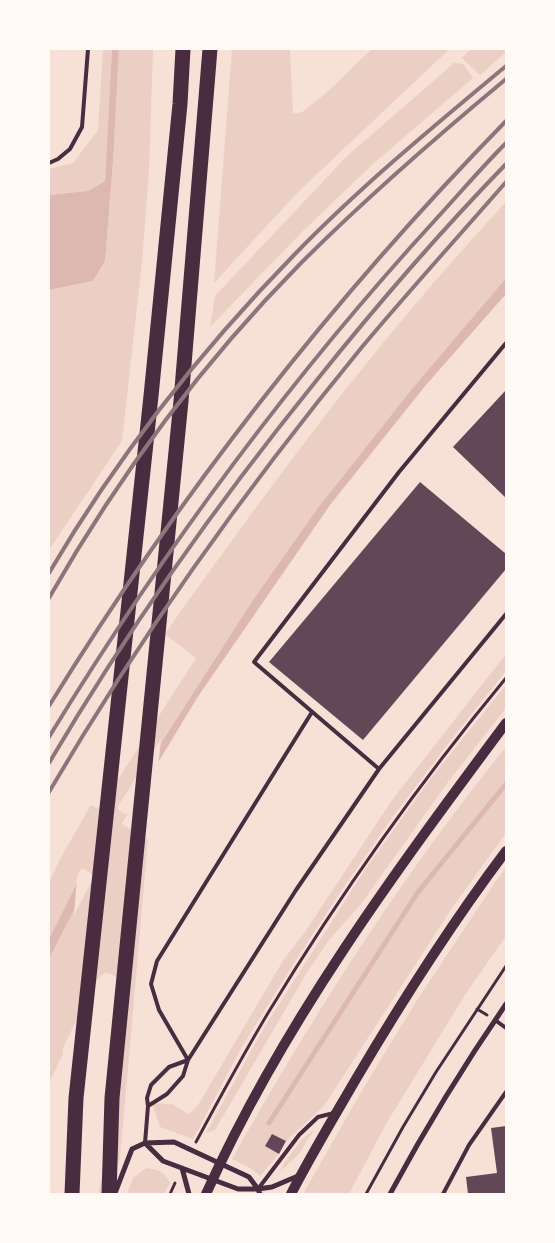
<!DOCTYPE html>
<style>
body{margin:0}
#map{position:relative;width:555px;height:1243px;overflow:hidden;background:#f7e1d7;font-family:Poppins,sans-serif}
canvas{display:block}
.frame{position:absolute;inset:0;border:50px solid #fffaf5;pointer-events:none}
</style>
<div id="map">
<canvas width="555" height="1243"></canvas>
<div class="frame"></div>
</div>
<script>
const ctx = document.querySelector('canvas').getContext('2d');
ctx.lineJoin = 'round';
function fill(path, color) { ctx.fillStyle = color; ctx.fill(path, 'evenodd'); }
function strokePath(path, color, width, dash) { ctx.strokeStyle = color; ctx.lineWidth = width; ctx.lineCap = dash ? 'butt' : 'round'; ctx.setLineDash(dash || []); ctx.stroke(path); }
const green = new Path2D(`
 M103 49H112L105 181 88 191 49 195V169L73 163 98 130Z
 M119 49H153L149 172 142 262 122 441 49 550V290L93 281 105 261 113 162Z
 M232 49H290L293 114 302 112 326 93 372 49H449L440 58 300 190 214 283Z
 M471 49H506V52L480 75 462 58Z
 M454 63 463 64 473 78 373 164 303 231 210 327 215 296 346 157Z
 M506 202V278L411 390 317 509 251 603 120 807 129 811 122 824 148 840 120 1159 105 1194H92L95 989 49 1083V959L91 877 83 871 49 939V882L61 857 91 805 99 809 196 658 165 634C188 600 212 568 236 535 320 419 408 307 506 202Z
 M506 654V671L458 731 394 815 339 894 296 960 243 1045 193 1139 160 1127 152 1103 172 1104 189 1114 198 1105 284 959 305 932 392 800Z
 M506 685V708L448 782 361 904 329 940 306 974 215 1130 206 1133 265 1026 364 871 431 778Z
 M506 747V833L452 908 324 1106 286 1141 272 1134 265 1146 279 1154 260 1176 252 1169 232 1159C313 1015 402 875 506 747Z
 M506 868V936L465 995 386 1124 349 1194H303L364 1087 419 997 496 881Z
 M314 1130 298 1155 279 1173 284 1163 302 1139Z
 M146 1168C159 1170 163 1170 170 1183L164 1194H127L133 1178Z`);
const water = new Path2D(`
 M112 49H119L113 162 105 261 93 281 49 290V195L88 191 105 181Z
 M506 278V294L426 385 330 505 197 698 129 811 120 807 251 603 317 509 411 390Z
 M83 871 91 877 49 959V939Z`);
const pier = new Path2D(`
 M161 739 158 769 131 812 124 814 118 809V806Z
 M81 869H84L93 875 94 877 74 915 77 877Z
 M104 973 111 974 122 980 115 1125 98 1193 97 1194H57L63 1048 92 988 99 978Z`);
const stream = new Path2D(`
 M269 1123 418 892 506 784`);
const building = new Path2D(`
 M506 390V498L453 447Z
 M420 482 506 554V569L363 740 269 662Z
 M506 1126V1194H468L466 1177 497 1173 491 1128Z
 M272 1134 286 1141 279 1154 265 1146Z`);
const path = new Path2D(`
 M477 1009 487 1015
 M196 1142C219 1099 243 1055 268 1013 339 896 419 783 506 678
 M170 1194 175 1183
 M366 1194 403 1127 436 1072 506 966`);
const service = new Path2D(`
 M49 163 58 159 70 149 82 127 88 49
 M379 769 254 662 399 472 506 343
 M495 1020 506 1028
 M188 1060 159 1010 151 984 157 961 312 712
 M148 1106 167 1094 183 1076 188 1060 296 890 379 769 506 614
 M145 1143 148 1106 147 1098 151 1085 169 1067 188 1060
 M258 1189 299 1135 318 1117 334 1113
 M443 1194 469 1145 506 1092`);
const minor = new Path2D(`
 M145 1143 163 1161 238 1189H258L272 1187 298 1176
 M182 1168 189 1194
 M115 1193 132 1149 145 1143 174 1142 249 1177 258 1189 260 1194
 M390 1194C425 1129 464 1065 506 1004`);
const secondary = new Path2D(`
 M206 1194C283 1023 395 872 506 723
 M291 1194C311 1155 334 1117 356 1079 402 1001 451 924 506 851`);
const motorway = new Path2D(`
 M72 1194 76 1098 151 396 180 104 183 49
 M109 1194 112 1098 181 401 210 49`);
const rail = new Path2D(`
 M49 573C117 457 201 350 295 254 361 186 434 126 506 66
 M49 598C118 477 202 363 301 263 366 198 435 138 506 79
 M49 706C179 495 333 298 506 121
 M49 737C162 552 291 377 437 218 460 193 482 167 506 143
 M49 763C128 629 218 502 316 381 376 306 439 233 506 164
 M49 792C141 635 247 487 362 347 409 291 458 237 506 182`);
fill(green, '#ebcfc5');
fill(water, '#dcb8b0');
fill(pier, '#f7e1d7');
strokePath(stream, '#dcb8b0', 5);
fill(building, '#644757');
strokePath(path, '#4a2c40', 3);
strokePath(service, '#4a2c40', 4);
strokePath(minor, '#4a2c40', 5);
strokePath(secondary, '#4a2c40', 10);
strokePath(motorway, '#4a2c40', 15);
strokePath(rail, '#8f747c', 4);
</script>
